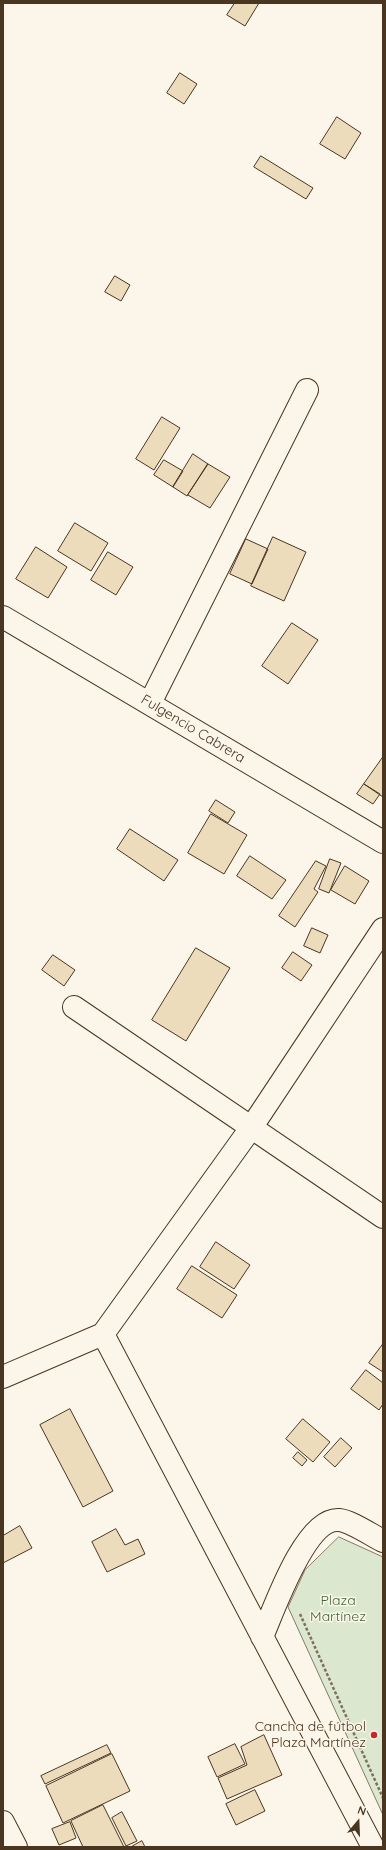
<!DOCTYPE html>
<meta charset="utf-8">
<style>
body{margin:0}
#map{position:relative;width:386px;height:1850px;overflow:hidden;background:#fbf6e9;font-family:Quicksand,sans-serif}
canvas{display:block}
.frame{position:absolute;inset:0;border:4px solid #4a3520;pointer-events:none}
.north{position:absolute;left:338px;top:1802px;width:40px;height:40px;-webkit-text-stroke:3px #fbf6e9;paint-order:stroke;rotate:19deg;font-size:11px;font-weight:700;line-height:16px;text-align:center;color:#4a3520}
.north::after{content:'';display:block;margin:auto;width:14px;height:18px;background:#4a3520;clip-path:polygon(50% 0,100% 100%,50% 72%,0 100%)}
</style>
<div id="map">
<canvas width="386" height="1850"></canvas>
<div class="frame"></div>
<div class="north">N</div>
</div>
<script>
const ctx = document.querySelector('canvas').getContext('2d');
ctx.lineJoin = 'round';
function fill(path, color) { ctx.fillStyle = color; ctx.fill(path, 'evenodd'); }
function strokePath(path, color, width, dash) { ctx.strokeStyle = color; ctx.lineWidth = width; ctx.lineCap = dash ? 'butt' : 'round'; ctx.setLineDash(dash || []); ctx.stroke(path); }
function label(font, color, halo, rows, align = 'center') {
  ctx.font = font + ' Quicksand,sans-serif'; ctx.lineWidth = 3; ctx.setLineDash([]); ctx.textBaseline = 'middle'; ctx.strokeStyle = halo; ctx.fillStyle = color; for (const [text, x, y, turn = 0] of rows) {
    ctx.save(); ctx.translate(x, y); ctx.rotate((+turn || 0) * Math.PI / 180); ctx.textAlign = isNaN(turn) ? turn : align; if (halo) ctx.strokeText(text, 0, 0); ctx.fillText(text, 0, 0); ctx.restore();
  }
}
const green = new Path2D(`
 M339 1537 383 1557V1815L288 1607 305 1570Z`);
const building = new Path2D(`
 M235 3H259L245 26 227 15Z
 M180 73 197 84 184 104 167 93Z
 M337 117 361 133 345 159 320 144Z
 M261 156 313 188 306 199 254 167Z
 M115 276 130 285 121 301 105 292Z
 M162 417 180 428 154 470 136 459Z
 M193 454 208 464 187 496 173 487Z
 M164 460 183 471 173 487 154 475Z
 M208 464 230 477 210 508 188 495Z
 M75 523 108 543 91 571 58 551Z
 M273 537 306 552 284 601 251 586Z
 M246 539 268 549 252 584 230 574Z
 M36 547 67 567 48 598 16 579Z
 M108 552 133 567 116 595 91 580Z
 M292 623 318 640 288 684 262 666Z
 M383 757V797L364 784Z
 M364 784 380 794 373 804 357 794Z
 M216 800 235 812 228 823 209 811Z
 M211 814 247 835 224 874 188 853Z
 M130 829 178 860 164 881 117 849Z
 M250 856 286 880 272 899 237 876Z
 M330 859 341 863 329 893 319 889Z
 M316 861 326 866 314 889 318 892 295 927 279 916Z
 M345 866 369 881 355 904 331 890Z
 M312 928 328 935 320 953 304 946Z
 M196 948 230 968 186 1041 152 1020Z
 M293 952 312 965 301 981 282 968Z
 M53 955 75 970 64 986 42 970Z
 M216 1242 250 1265 234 1289 200 1267Z
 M192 1266 237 1295 222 1318 177 1289Z
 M383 1344V1372L369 1363Z
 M366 1370 383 1383V1404L379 1410 351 1389Z
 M70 1409 113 1491 83 1507 40 1425Z
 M303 1419 330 1442 313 1462 286 1439Z
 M341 1438 352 1448 335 1467 324 1457Z
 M298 1452 307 1460 302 1466 293 1458Z
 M20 1526 32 1548 3 1563V1536Z
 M116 1529 125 1545 138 1539 145 1554 107 1572 92 1542Z
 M264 1735 282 1775 227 1799 218 1778 247 1765 241 1747Z
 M235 1744 245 1764 217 1777 208 1757Z
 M107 1745 111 1753 45 1784 41 1776Z
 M112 1754 130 1791 63 1823 46 1786Z
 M255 1790 265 1811 236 1825 226 1804Z
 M103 1805 124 1847H83L71 1821Z
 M122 1812 137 1841 126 1846 112 1818Z
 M70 1822 76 1838 59 1845 52 1829Z
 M142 1841 145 1847H131Z`);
const path = new Path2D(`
 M300 1614 383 1798`);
const street = new Path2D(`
 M150 703 307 390
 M74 1007 383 1217
 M103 1334 251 1128 383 929
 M3 1377 103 1334 373 1847
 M262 1637C273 1612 305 1517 339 1520 351 1521 371 1535 383 1541
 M3 1822 16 1847`);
const secondary = new Path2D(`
 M3 617 383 842`);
const markers = [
 [374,1735,4,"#c62828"]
];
const streetNames = [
 ["Fulgencio Cabrera",193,729,31]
];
const parkNames = [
 ["Plaza",338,1601],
 ["Martínez",338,1617]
];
const poiNames = [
 ["Cancha de fútbol",366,1727],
 ["Plaza Martínez",366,1743]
];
fill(green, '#dce7d0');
strokePath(green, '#887966', 1);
fill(building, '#ecdcbc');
strokePath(building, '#4a3520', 1);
strokePath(street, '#4a3520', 24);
strokePath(secondary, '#4a3520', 24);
strokePath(path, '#7f6f5c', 2.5, [3, 2]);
strokePath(street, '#fbf6e9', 22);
strokePath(secondary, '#fbf6e9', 22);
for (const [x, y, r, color] of markers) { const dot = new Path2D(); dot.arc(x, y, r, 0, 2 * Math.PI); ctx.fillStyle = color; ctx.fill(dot); strokePath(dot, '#fbf6e9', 1.5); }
label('14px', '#4a3520', '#fbf6e9', streetNames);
label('14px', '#436837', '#fbf6e9', parkNames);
label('14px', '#4a3520', '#fbf6e9', poiNames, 'right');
</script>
